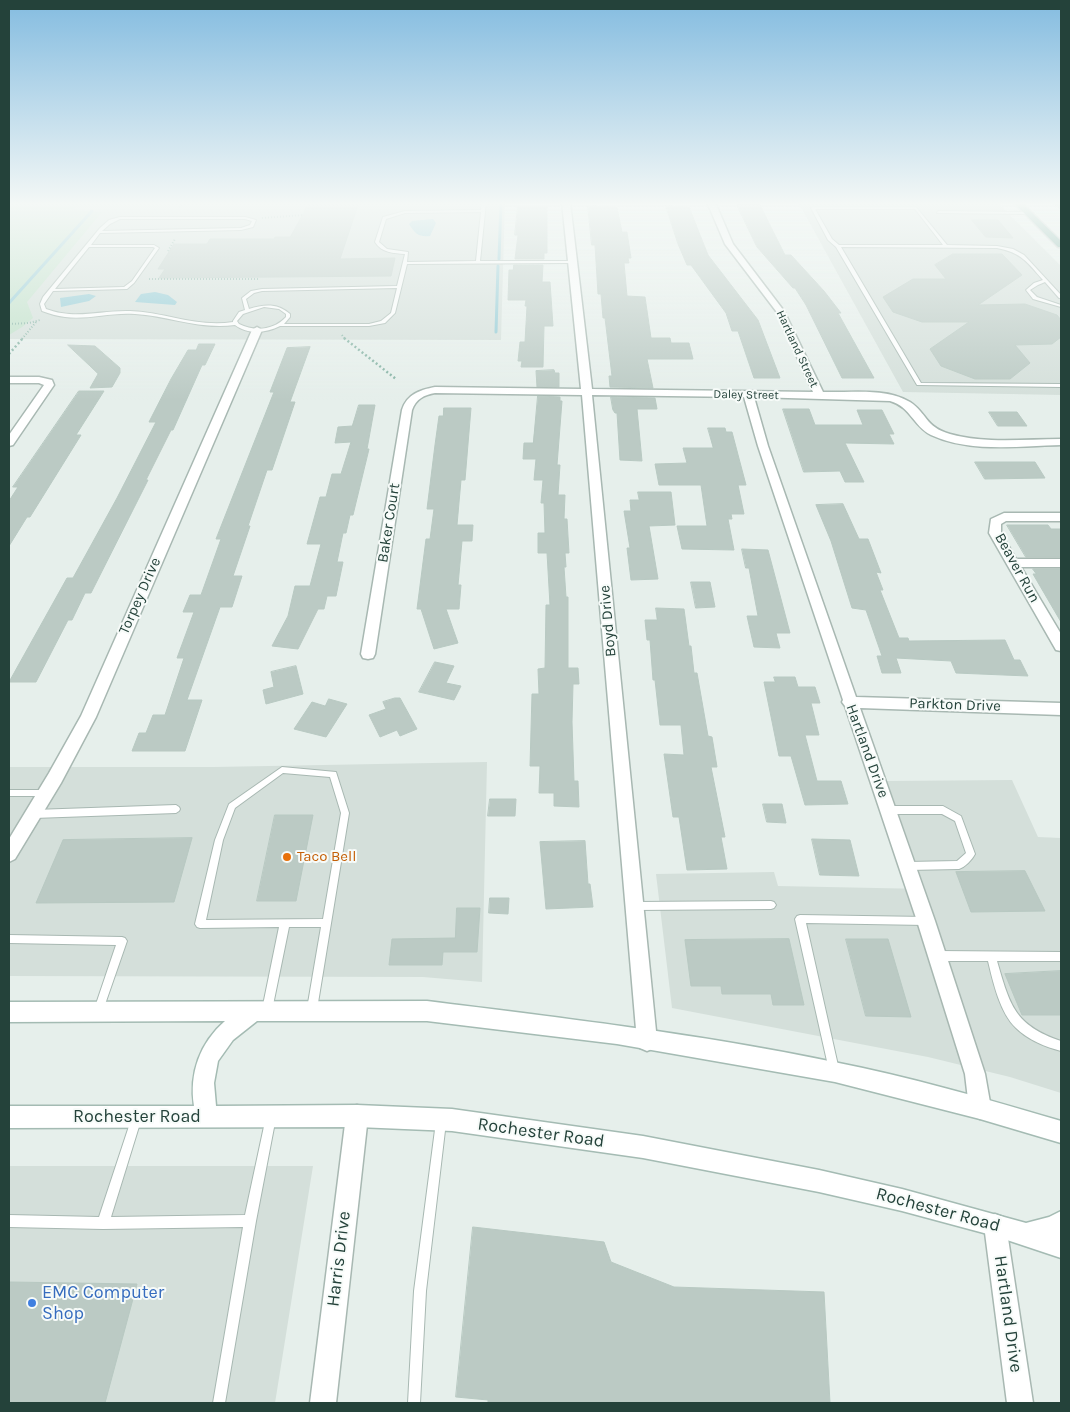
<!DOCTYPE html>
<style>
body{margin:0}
#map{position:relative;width:1070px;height:1412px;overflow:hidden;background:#e6efeb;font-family:Karla,sans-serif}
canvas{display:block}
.frame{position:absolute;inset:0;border:10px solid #24423a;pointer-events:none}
</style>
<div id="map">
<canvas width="1070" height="1412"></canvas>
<div class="frame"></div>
</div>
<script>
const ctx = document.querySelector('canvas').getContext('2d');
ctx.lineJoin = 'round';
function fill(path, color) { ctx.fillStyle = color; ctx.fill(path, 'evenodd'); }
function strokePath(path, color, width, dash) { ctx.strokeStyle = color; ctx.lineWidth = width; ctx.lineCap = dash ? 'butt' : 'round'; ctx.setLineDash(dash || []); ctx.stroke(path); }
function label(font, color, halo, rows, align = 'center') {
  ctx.font = font + ' Karla,sans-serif'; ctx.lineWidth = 4; ctx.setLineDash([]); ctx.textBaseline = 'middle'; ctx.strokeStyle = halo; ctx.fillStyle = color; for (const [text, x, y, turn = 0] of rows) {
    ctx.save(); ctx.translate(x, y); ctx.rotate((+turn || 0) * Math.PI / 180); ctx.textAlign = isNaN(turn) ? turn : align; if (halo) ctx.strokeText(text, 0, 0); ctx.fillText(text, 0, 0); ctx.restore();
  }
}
const built = new Path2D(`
 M9 202H505L501 340 9 339Z
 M798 202H997L1061 266V395L903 392Z
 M487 762 482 982 423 977 9 976V767H214Z
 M1012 780 1038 837 1061 838V1093L1010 1077 928 1057 672 1008 656 874 774 872 778 886 925 889 887 781Z
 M9 1166H313L275 1403H9Z`);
const green = new Path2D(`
 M9 202H182L171 206H79L69 210 102 212 27 302 33 318 22 327 9 335Z
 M798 202H989L995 205 801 207Z`);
const water = new Path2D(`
 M433 219 436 223 430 236C419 237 415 234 409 224L412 221Z
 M155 292 168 295 177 302 175 305 135 302 141 294Z
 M89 294 96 296 89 301 61 307 60 298Z`);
const stream = new Path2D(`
 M499 259 501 202
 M9 303 92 211
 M496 332 498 266`);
const building = new Path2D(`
 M310 202H359L340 259 395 258 391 276 159 278 165 269H158L174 244H207L210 239H274L275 237H290Z
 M737 205H760L785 255H791L824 291 841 313H838L874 378H842L806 305 795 288H793L757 247Z
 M518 206H547V253H544V259H515L518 235H515Z
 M588 206 617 207 622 232H627L631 258H628L629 263H624L627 296 645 297 651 338H670L671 343H689L693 359H647L653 388 610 387 609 376H612L605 318H603L601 294H598L595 245H592Z
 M666 206 689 207 708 255 758 320 780 378H754L738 331H732L726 313 691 265H687L678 244Z
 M972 220H998L1013 238 986 237Z
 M953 254H1002L1022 275 978 305 1025 304 1057 315 1061 320V337L1052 344 1015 345 1030 363 1010 379H975L941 366 930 349 969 322H922L893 312 883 297 913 279H946L935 265Z
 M514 265H543L542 282H550L553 326H544L543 367H521L522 361H518L520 342H525L527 306H525L526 300H508L509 270H513Z
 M199 344H215L205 365H202L173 430H171L146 480H148L91 593H85L72 620H68L36 682H9L67 578H73L117 498 156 422H149L171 379 188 350H196Z
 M68 345 95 346 120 368V373L112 387 90 388 98 374Z
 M310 347 290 402H295L272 470H267L248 526H250L233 576H242L232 607H220L187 700H202L185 751H132L139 733H146L153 715H165L184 658H177L194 612H183L190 595H201L221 539H216L274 392H270L287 348Z
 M554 370 555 373H559V387H537L536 371Z
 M79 391H104L76 435H81L30 517H27L9 546V501L18 487H13Z
 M538 396 560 397V401H562L557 465H560L558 495H565L564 519H567L569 553H565L566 567H564L566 597H568V668H578L579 684H573L572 722 574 781H578L579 807 554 806V793H539L540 766H530L532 694H539L538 669 545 668 546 605H550L547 553H538V533H545L544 503H541L543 480H534L536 459H523L524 443H533Z
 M611 397 655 398 657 409H637L642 461 620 460 617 413H615L613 410Z
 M359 405H375L367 449H369L353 515H350L346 533H343L337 562H343L336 596H327L324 609H318L298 649 272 646 288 616 295 586H310L321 544H307L320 497H326L332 474H341L351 442 335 443 338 427 352 426Z
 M444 408H471L465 480H461L457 525H473L472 541H462L458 585H461L459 609H446L458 643 434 649 421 609H417L426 539H430L434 509H427L435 445 439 416H443Z
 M783 409H809L815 425H863L857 410H882L894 434H889L894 444 845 443 864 482H845L840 471 804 472Z
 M989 412H1017L1027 426H998Z
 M708 428H725L726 432H732L746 485H738L744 514H731L732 519H728L734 550 682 549 677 526H707L701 485H659L655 464 687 463 683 448H713Z
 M975 462H1035L1045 478 985 479Z
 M638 492H671L675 525 649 526 658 579 631 580 627 548H630L624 511H631L630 500H639Z
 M843 504 859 539H868L881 573 876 572 883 590H880L899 638H908L909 641 1005 640 1014 660H1020L1028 676 956 673 951 661 896 658 901 673H882L877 656H882L866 610 852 608 831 541 816 505Z
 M1007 525H1048L1051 529H1061V557H1026Z
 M742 549 768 550 790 633H776L780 648 754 647 747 616H758L749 568H746Z
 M1033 569H1061V622L1033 574H1036Z
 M691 582H710L715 607 696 608Z
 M656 608 684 609 689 646H691L694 673H697L708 736 712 737 717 767H711L725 837H721L727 869 687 870 679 817H673L664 754 684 755 681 725H660L655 680H653L650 640H647L645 620H657Z
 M435 662 454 666 446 683 461 686 454 700 419 692Z
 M296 666 303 694 266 704 263 690 274 687 271 672Z
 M774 677H795L798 687H815L820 703H811L819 735H805L817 781H841L848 804 805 805 791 756H779L764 682H775Z
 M395 698H400L417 729 400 736 397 730 380 737 369 715 386 709 383 702Z
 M329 699 347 704 326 737 294 729 312 702 325 706Z
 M490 799H516L515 816H488Z
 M763 804H782L786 823 767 822Z
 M275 815H313L296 901H257Z
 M192 838 174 902 36 903 63 840Z
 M812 839 850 840 859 876 820 875Z
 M585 841 588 884H590L593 907 546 909 540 842Z
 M1025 871 1045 911 971 912 956 872Z
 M490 898H509L508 914 489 913Z
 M457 908H480L477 952H443L442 965H389L392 939 455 938Z
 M789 939 804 1005H773L771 994H722L721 986H691L685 940Z
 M846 939H888L911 1017 866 1016Z
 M1061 971V1015H1022L1005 974Z
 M473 1227 604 1242 611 1262 674 1287 824 1292 830 1403H488V1400L456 1397Z
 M9 1282 137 1284 105 1403H9Z`);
const pathFar1 = new Path2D(`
 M179 207 190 202
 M262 218 303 215
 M168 251 175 239
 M149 279H258
 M9 324 29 323 40 320
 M342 335 345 339
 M22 339 36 322`);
const path = new Path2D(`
 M344 338 396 379
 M9 354 23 338`);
const service = new Path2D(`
 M482 202H486L480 261H572L574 262 572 263 407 264 395 313 385 323 369 326H280C266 333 248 335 235 325 200 330 169 316 135 314 111 312 88 320 65 317 57 316 50 314 42 311L40 304 43 297 100 228 109 220 120 217H245L256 220 253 227 241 230 100 233 91 245H154L159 248 134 283 127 289 53 291 44 304 46 309C76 320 100 310 130 311 165 312 198 328 233 322V321L239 312 245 310 242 298 251 291 262 289 397 286 405 254C393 253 382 253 375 242L383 217 405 211 481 210ZM481 212 476 261 407 262 408 252 387 249 379 242 386 219 405 213ZM120 219H245L252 221 250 225 241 228 102 231 110 224ZM89 247H153L155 248 132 281 124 287 55 289ZM397 288 391 313 381 321 369 324H284L290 317V314C278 303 264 304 249 309L246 299 254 293 262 291ZM264 307 279 309 286 314V317C274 330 255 332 239 324L237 321 243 314Z
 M813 207H916L947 245 997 246 1013 249 1024 255 1061 295V298H1059L1045 282 1038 285 1030 290 1037 297 1061 305V307L1033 299 1026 290 1034 283 1043 280C1027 262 1022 253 997 248L841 247 921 383 1061 384V387L917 385 836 247 828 240 811 208ZM815 209H915L943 245H839L832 239Z
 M938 211 1028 212 1030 213 1028 214 937 213Z
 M282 767 336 772 349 813 317 1009 315 1012 312 1014 309 1012 307 1009 321 927H289L272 1010 270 1013 267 1015 264 1013 262 1010 279 927 200 928 197 927 195 924 215 840 229 804ZM283 773 330 777 341 813 323 919 206 920 223 840 235 808Z
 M9 790H46L49 791 50 793 49 795 46 796H9Z
 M176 805 179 807 180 809 179 811 176 813 34 818 31 817 30 814 31 811 34 810Z
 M889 806H943L961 816 975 854C972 860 965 867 959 869L908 870 905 869 904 866 905 863 908 862 957 861 966 853 955 821 942 814H889L886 812 885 810 886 808Z
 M771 901 774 902 776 905 774 908 771 909 635 910 632 909 630 906 632 903 635 902Z
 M800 915 926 917 929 918 931 921 929 924 926 925 806 923 839 1070 838 1074 834 1075 830 1074 829 1070 795 919 797 916Z
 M9 935 122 937 125 938 127 941 102 1013 99 1015 96 1013 94 1010 116 945 9 943Z
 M938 951 1061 952V961H997C1010 1005 1014 1025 1061 1041V1051C1046 1047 1028 1040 1016 1028 1000 1013 993 982 988 961H938L935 959 933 956 935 953Z
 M271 1112 275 1113 276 1117 256 1221 225 1403H213L243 1227 103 1229 9 1227V1215L99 1217 131 1120 132 1116 136 1115 140 1116 141 1120 111 1217 245 1215 266 1117 267 1113Z
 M441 1117 445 1118 446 1122 426 1291 420 1403H408L414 1291 436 1122 437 1118Z`);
const minor = new Path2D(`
 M562 202H570L592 389 813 392 776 311 725 244 707 202H715L733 244 784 311 823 392C849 393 886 387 910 402 927 413 925 427 950 434 986 444 1025 439 1061 439V445C1020 446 969 453 931 435 913 426 911 407 890 401L754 397 768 446 856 697 1061 703V715L860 708 935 921 985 1074 991 1108 987 1115 980 1119 973 1115 969 1108 965 1074 917 921 845 706 842 702 843 700 758 446 744 397 592 395 657 1041 654 1048 647 1051 640 1048 637 1041 582 395 435 393C424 395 416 399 412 410L375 654 373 658 368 659 363 658 361 654 402 410C407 394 420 390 435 387L581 389Z
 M257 327 262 330 96 717 61 783 15 859 9 862V839L49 773 81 716 252 330Z
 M9 377H39L52 380 54 385 13 445 9 446V435L44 385 39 383H9Z
 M1004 513H1061V521H1006L1001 524V533L1016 559H1061V567H1021L1061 634V651L1056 650 989 533 991 519Z
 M357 1105 365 1108 368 1116 336 1403H310L346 1116 349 1108Z
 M995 1214 1003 1217 1006 1225 1033 1403H1007L984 1225 987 1217Z`);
const secondary = new Path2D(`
 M427 1001C563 1018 700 1034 834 1062 911 1077 986 1099 1061 1121V1143L980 1119 835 1082 617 1044 427 1021H257L233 1040 218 1061 214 1083 216 1106 357 1105 452 1109 643 1136 819 1170 902 1189 1026 1223 1049 1217 1061 1211V1258L995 1236 902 1211 819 1192 643 1158 452 1131 357 1127 9 1128V1106H194C189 1073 200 1043 225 1021L9 1022V1002Z`);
const primary = new Path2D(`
 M1013 202H1021L1061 241V247H1058Z
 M1053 202H1061V208Z`);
const markers = [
 [287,857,5,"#e8710a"],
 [32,1303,5,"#3f7fe0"]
];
const farStreetnames = [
 ["Hartland Street",797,349,65],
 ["Daley Street",746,395,1]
];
const streetNames = [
 ["Baker Court",389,523,-81],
 ["Beaver Run",1017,568,61],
 ["Torpey Drive",140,596,-66],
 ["Boyd Drive",608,621,-95],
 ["Parkton Drive",955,705,2],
 ["Hartland Drive",867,751,70]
];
const foodNames = [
 ["Taco Bell",297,857]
];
const nearStreetnames = [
 ["Rochester Road",137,1117],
 ["Rochester Road",541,1133,8],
 ["Rochester Road",938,1210,15],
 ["Harris Drive",339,1259,-83],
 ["Hartland Drive",1008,1314,82]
];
const nearShopnames = [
 ["EMC Computer",42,1293],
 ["Shop",42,1314]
];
fill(built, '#d4dfda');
fill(green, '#bfe0c8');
fill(water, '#8ec9d4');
strokePath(stream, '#8ec9d4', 3);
fill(building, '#bbcac4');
strokePath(building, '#b8c9c2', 1);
strokePath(service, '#a8b8b2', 2);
strokePath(minor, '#a8b8b2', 3);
strokePath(secondary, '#a4bbb3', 3);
strokePath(primary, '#c2cac8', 3);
strokePath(pathFar1, '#86b3a5', 2, [1, 2]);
strokePath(path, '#86b3a5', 2.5, [2, 2.5]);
fill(service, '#fff');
fill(minor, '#fff');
fill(secondary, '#fff');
fill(primary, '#6aa596');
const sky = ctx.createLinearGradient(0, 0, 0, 400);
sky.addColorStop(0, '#84bce0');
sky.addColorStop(0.51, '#f4f8f6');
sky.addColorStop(1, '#f4f8f600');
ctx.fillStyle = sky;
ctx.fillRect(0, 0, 1070, 400);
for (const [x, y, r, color] of markers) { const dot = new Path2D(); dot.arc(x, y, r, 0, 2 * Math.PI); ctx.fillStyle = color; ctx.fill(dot); strokePath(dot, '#f7fbf9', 2); }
label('12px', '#24423a', '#f7fbf9', farStreetnames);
label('15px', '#24423a', '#f7fbf9', streetNames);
label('15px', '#c56008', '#f7fbf9', foodNames, 'left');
label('18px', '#24423a', '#f7fbf9', nearStreetnames);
label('18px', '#366cbe', '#f7fbf9', nearShopnames, 'left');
</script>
